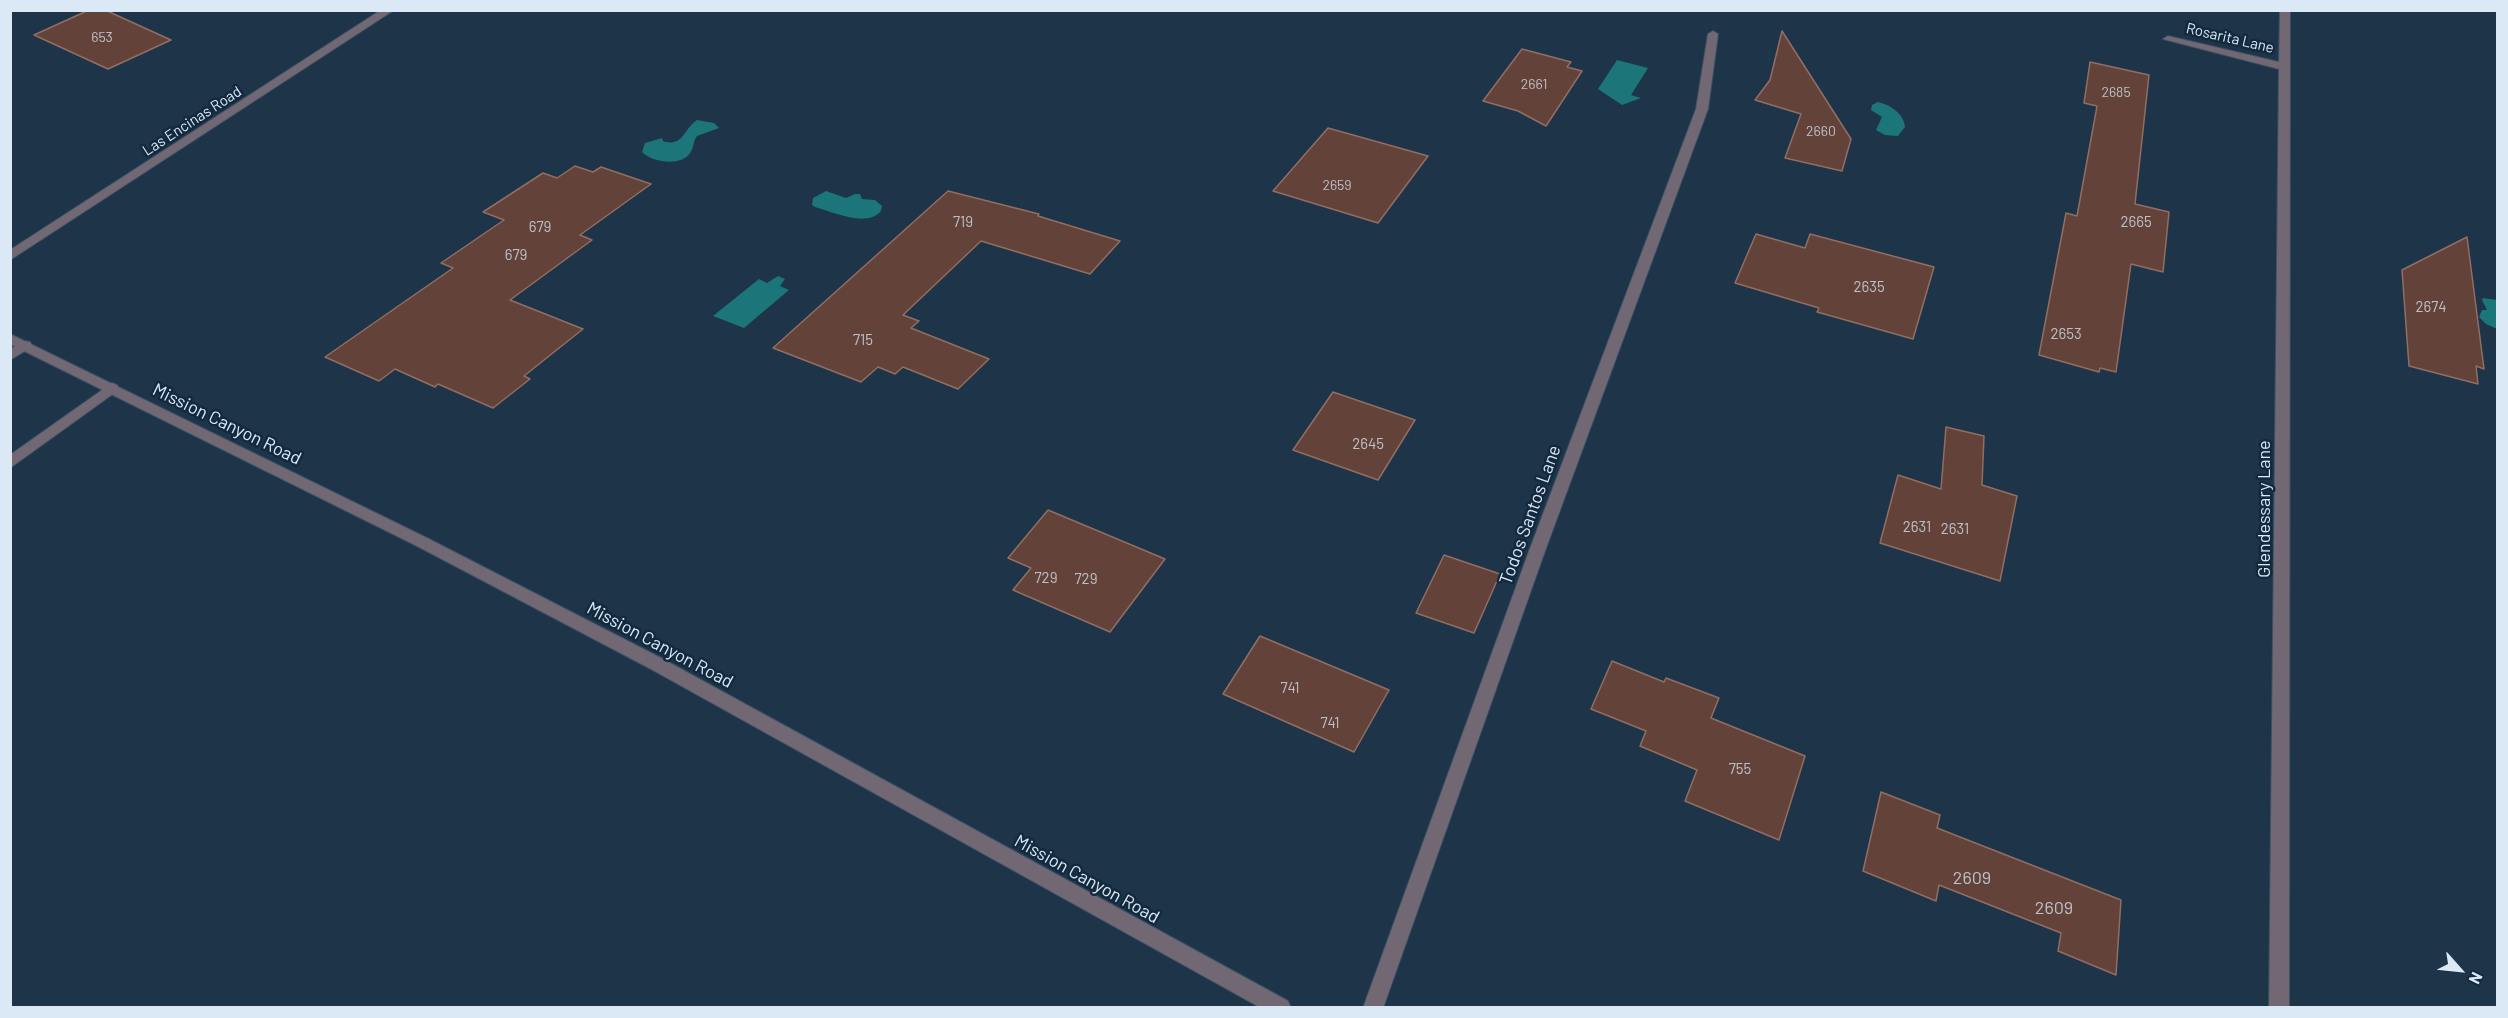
<!DOCTYPE html>
<style>
body{margin:0}
#map{position:relative;width:2508px;height:1018px;overflow:hidden;background:#1d3449;font-family:Barlow,sans-serif}
canvas{display:block}
.frame{position:absolute;inset:0;border:12px solid #dbe9f7;pointer-events:none}
.north{position:absolute;left:2430px;top:940px;width:60px;height:60px;-webkit-text-stroke:4px #132a3e;paint-order:stroke;rotate:117deg;font-size:16px;font-weight:700;line-height:24px;text-align:center;color:#dbe9f7}
.north::after{content:'';display:block;margin:auto;width:21px;height:27px;background:#dbe9f7;clip-path:polygon(50% 0,100% 100%,50% 72%,0 100%)}
</style>
<div id="map">
<canvas width="2508" height="1018"></canvas>
<div class="frame"></div>
<div class="north">N</div>
</div>
<script>
const ctx = document.querySelector('canvas').getContext('2d');
ctx.lineJoin = 'round';
function fill(path, color) { ctx.fillStyle = color; ctx.fill(path, 'evenodd'); }
function strokePath(path, color, width, dash) { ctx.strokeStyle = color; ctx.lineWidth = width; ctx.lineCap = dash ? 'butt' : 'round'; ctx.setLineDash(dash || []); ctx.stroke(path); }
function label(font, color, halo, rows, align = 'center') {
  ctx.font = font + ' Barlow,sans-serif'; ctx.lineWidth = 5; ctx.setLineDash([]); ctx.textBaseline = 'middle'; ctx.strokeStyle = halo; ctx.fillStyle = color; for (const [text, x, y, turn = 0] of rows) {
    ctx.save(); ctx.translate(x, y); ctx.rotate((+turn || 0) * Math.PI / 180); ctx.textAlign = isNaN(turn) ? turn : align; if (halo) ctx.strokeText(text, 0, 0); ctx.fillText(text, 0, 0); ctx.restore();
  }
}
const water = new Path2D(`
 M1617 60 1648 68 1631 95 1641 98 1622 105 1598 89Z
 M1878 102C1891 105 1904 114 1905 127L1898 136 1885 135 1876 130 1882 117 1871 110 1872 105Z
 M697 120 714 123 719 128 697 136C693 141 694 148 690 153 681 167 651 162 642 152L645 143 662 138 663 141C683 148 684 128 697 120Z
 M826 191 846 198 855 194H860L862 199 875 200 882 206 881 211C867 228 833 212 815 207L812 205 813 198Z
 M778 276 785 279 780 286 789 290 744 328 713 316 759 279 767 283Z
 M2483 298 2497 300V329L2486 324 2479 317 2482 310H2487L2482 300Z`);
const building = new Path2D(`
 M89 10H105L171 40 108 69 34 35Z
 M1782 31 1851 139 1842 171 1785 158 1801 114 1755 100 1770 80Z
 M1522 49 1571 62 1567 67 1582 71 1546 126 1518 111 1483 101Z
 M2090 62 2149 75 2135 204 2169 212 2163 272 2131 264 2116 372 2100 368 2099 372 2039 355 2066 213 2077 216 2097 106 2084 103Z
 M1328 128 1428 156 1378 223 1273 191Z
 M575 166 593 172 601 167 651 184 580 235 592 240 510 300 583 329 524 376 530 379 493 408 438 384 435 387 395 369 379 381 325 357 453 268 441 263 504 220 483 212 543 173 557 178Z
 M948 191 1039 214 1038 216 1120 241 1090 274 981 241 903 315 919 321 911 328 989 359 958 389 903 367 895 374 878 367 861 382 773 348Z
 M1756 234 1805 248 1810 234 1934 267 1913 339 1817 312 1819 308 1735 283Z
 M2467 237 2484 369 2476 366 2478 384 2409 366 2402 270Z
 M1333 392 1415 420 1378 480 1293 450Z
 M1946 427 1984 436 1982 485 2017 496 2000 581 1880 543 1898 475 1941 489Z
 M1048 510 1165 559 1110 632 1013 590 1031 568 1008 558Z
 M1444 555 1500 574 1474 633 1416 613Z
 M1260 636 1389 690 1354 752 1223 694Z
 M1612 661 1664 682 1666 678 1719 698 1711 718 1805 756 1779 840 1685 801 1697 770 1640 746 1646 731 1591 709Z
 M1881 792 1940 815 1937 828 2121 900 2116 975 2058 951 2061 933 1939 885 1936 901 1863 871Z`);
const service = new Path2D(`
 M25 341 30 342 32 345 30 348 10 360V349Z
 M112 383 117 385 119 388 117 391 10 468V455Z`);
const minor = new Path2D(`
 M381 10H394L10 260V250Z
 M2280 10H2290L2289 1008H2269L2279 69 2163 39 2168 36 2279 62Z
 M1713 31 1718 34 1708 109 1545 551 1383 1008H1363L1529 551 1696 109 1708 34Z`);
const tertiary = new Path2D(`
 M10 334 427 538 661 658 1288 1001 1291 1008H1261L649 668 417 546 10 344Z`);
const farNumbernames = [
 ["653",102,37],
 ["2661",1534,84],
 ["2685",2116,92],
 ["2660",1821,131],
 ["2659",1337,185]
];
const farStreetnames = [
 ["Rosarita Lane",2230,38,13],
 ["Las Encinas Road",192,121,-33]
];
const numberNames = [
 ["719",963,222],
 ["2665",2136,222],
 ["679",540,227],
 ["679",516,255],
 ["2635",1869,287],
 ["2674",2431,307],
 ["2653",2066,334],
 ["715",863,340],
 ["2645",1368,444],
 ["2631",1917,527],
 ["2631",1955,529],
 ["729",1046,578],
 ["729",1086,579],
 ["741",1290,688],
 ["741",1330,723],
 ["755",1740,769]
];
const streetNames = [
 ["Mission Canyon Road",227,424,26],
 ["Glendessary Lane",2264,509,-90],
 ["Todos Santos Lane",1530,515,-70],
 ["Mission Canyon Road",660,645,28],
 ["Mission Canyon Road",1087,879,29]
];
const nearNumbernames = [
 ["2609",1972,878],
 ["2609",2054,908]
];
fill(water, '#1c7578');
fill(building, '#634339');
strokePath(building, '#916e63', 1.5);
strokePath(service, '#3b5165', 2);
strokePath(minor, '#3b5165', 2);
strokePath(tertiary, '#3b5165', 2);
fill(service, '#726874');
fill(minor, '#726874');
fill(tertiary, '#726874');
label('14px', '#bdc0c8', null, farNumbernames);
label('15px', '#dbe9f7', '#132a3e', farStreetnames);
label('15px', '#bdc0c8', null, numberNames);
label('18px', '#dbe9f7', '#132a3e', streetNames);
label('18px', '#bdc0c8', null, nearNumbernames);
</script>
